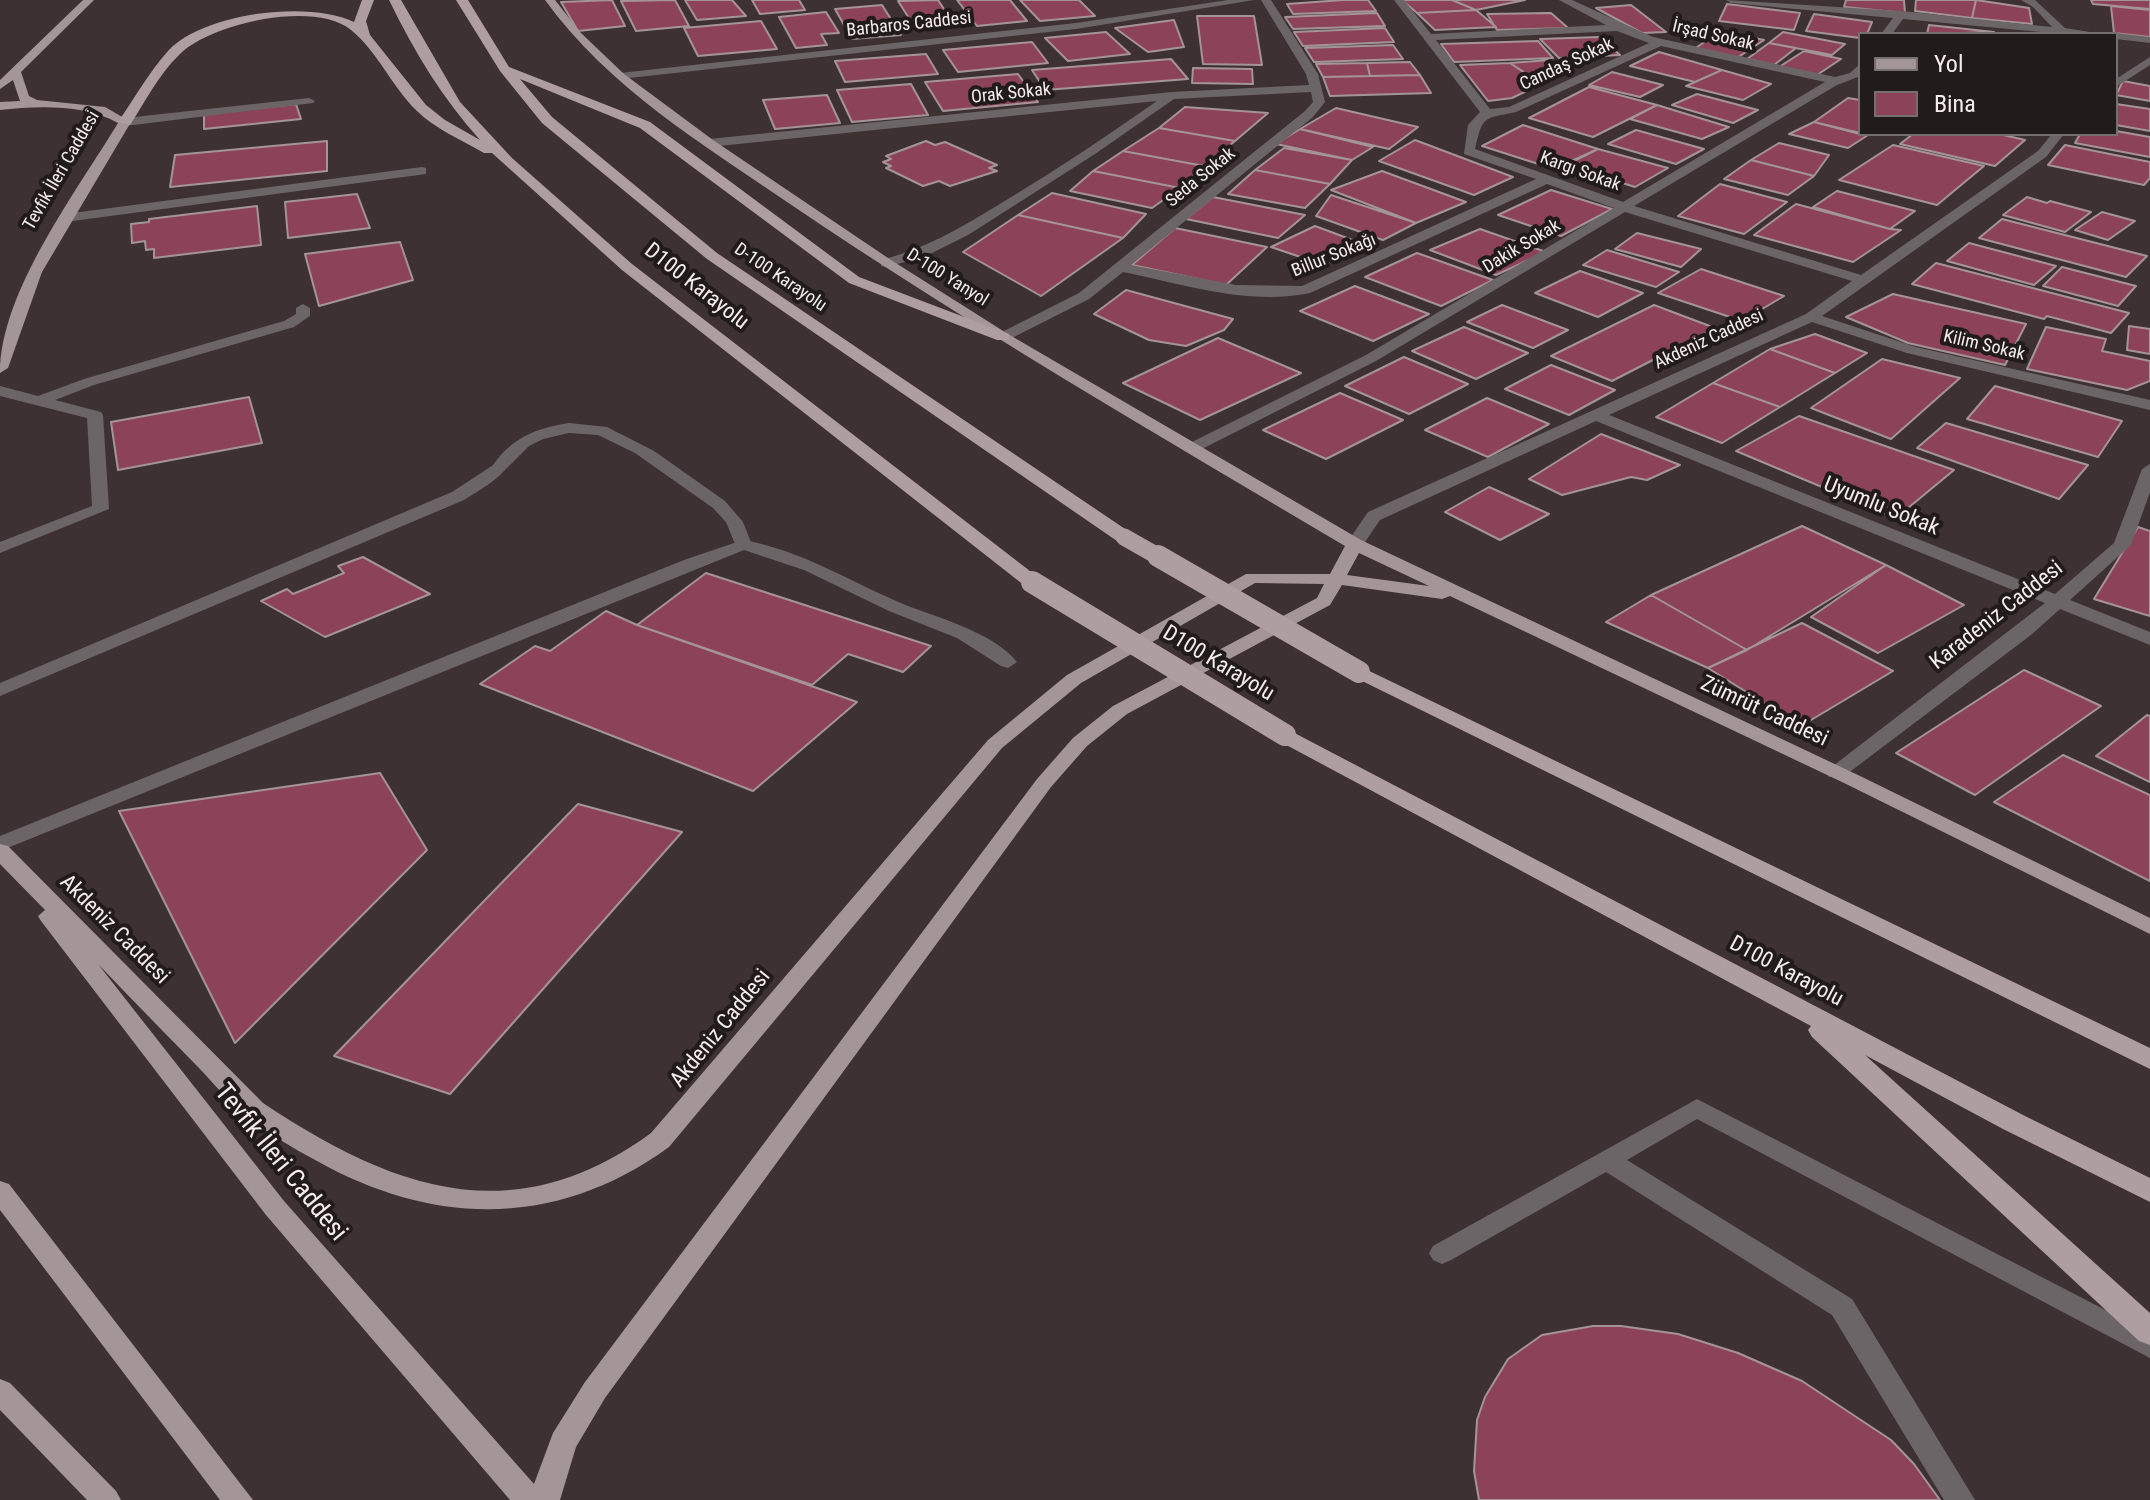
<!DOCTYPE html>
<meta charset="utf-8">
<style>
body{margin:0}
#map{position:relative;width:2150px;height:1500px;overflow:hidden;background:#3e3134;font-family:"Roboto Condensed",sans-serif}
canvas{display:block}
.legend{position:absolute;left:1858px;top:32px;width:260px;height:104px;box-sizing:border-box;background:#211b1c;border:2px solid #766f70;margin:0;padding:10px 14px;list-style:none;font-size:24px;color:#f5ecee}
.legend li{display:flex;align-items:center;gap:16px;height:40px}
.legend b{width:40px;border:2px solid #766f70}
</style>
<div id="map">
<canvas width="2150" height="1500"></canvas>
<ul class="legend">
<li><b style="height:10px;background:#a39598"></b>Yol</li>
<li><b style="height:22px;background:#8c4359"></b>Bina</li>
</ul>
</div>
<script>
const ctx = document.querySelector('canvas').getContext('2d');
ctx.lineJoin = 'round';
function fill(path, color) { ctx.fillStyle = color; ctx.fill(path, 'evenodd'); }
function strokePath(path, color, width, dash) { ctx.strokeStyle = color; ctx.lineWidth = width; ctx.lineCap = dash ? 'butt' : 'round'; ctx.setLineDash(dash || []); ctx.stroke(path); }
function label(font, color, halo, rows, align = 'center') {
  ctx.font = font + ' "Roboto Condensed",sans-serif'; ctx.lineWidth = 8; ctx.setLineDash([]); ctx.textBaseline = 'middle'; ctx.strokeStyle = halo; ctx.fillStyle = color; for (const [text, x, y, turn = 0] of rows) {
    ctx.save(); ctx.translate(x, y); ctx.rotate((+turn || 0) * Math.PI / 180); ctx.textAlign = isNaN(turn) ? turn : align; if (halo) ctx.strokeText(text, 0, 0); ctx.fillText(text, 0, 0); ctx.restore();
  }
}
const building = new Path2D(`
 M612 0 625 26 578 31 561 2Z
 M675 0 689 26 636 31 621 1Z
 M685 0H732L746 16 697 20Z
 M752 0H799L805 10 760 14Z
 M938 0 955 26 916 29 898 1Z
 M957 0H1010L1027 21 977 26Z
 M1020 0H1079L1095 16 1040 21Z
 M1343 0H1368L1376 11 1293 14 1287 4Z
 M1402 0H1452L1476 10 1417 13Z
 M1452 0H1525L1476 10Z
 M1846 0H1904L1905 13 1844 7Z
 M1916 0H1976L1972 18 1915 11Z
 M1976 0 2029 8 2032 24 1972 18Z
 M2091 0H2150V9L2093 4Z
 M1727 4 1800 13 1794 30 1719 21Z
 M882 5 901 35 852 39 835 9Z
 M1631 5 1666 32 1642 33 1596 8Z
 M2111 6 2150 10V37L2114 33Z
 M1476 10 1496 27 1435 30 1417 13Z
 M826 12 839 33 821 34 827 45 796 48 779 17Z
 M1377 13 1385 26 1293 29 1285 17Z
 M1551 13 1568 28 1497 30 1487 14Z
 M1814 14 1872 22 1867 34H1860V38L1806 31Z
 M1197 16H1254L1262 65 1203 64Z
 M1174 20 1184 47 1148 52 1115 28Z
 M761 21 777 49 698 56 684 28Z
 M1929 25 1994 32 1927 34Z
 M1385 28 1394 42 1303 46 1294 32Z
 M1721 31 1764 40 1737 58 1694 49Z
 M1106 32 1130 54 1068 61 1045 38Z
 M1783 32 1845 44 1832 55 1769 43Z
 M1600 37 1620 55 1559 58 1540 39Z
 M1538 41 1553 58 1454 62 1441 44Z
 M1032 42 1048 63 958 72 943 50Z
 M1769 43 1796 48 1774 65 1747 59Z
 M1393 45 1403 59 1314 62 1305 48Z
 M1804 51 1841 59 1817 75 1779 67Z
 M1659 52 1722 70 1695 82 1630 66Z
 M926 54 938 74 845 82 835 61Z
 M1171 59 1188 79 1045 90 1032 70Z
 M1550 60 1562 74H1527L1510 63Z
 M1410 62 1420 75 1370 76 1367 63Z
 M1367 63 1370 76 1323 77 1316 64Z
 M1510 63 1541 84 1512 98 1488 101 1460 65Z
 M1193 68 1252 69 1253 84 1192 83Z
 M1722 70 1771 84 1743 100 1686 86Z
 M1612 72 1663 85 1640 97 1589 85Z
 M1018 74 1038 102 943 111 925 82Z
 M1420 75 1431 93 1330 96 1323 77Z
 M2123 81 2150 86V101L2116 95Z
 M911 84 928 115 852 122 837 90Z
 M1589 87 1657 105 1593 137 1529 118Z
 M1697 94 1758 110 1733 123 1672 105Z
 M827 95 840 123 775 129 763 100Z
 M1848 98 1860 100V133L1814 122Z
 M296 104 301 119 204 129V114Z
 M2116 104 2150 109V131L2116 125Z
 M1657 105 1729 127 1702 139 1630 119Z
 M1185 107 1268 113 1235 141 1159 128Z
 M1336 108 1418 127 1389 149 1300 129Z
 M1814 122 1860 134 1868 135 1848 148 1789 134Z
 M1523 125 1598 149 1554 169 1482 146Z
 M1159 128 1235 141 1204 166 1123 151Z
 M1300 129 1373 147 1352 160 1276 144Z
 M1636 130 1704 149 1676 164 1608 144Z
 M2116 131 2150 137V157L2075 143 2080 134H2116Z
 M1913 134H1999L2025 140 1995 166 1900 144Z
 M1415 140 1513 177 1474 195 1379 161Z
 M327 141V171L170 187 175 155Z
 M926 141 935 145 945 142 997 165 989 168 997 171 950 186 939 181 923 186 886 168 891 166 883 162 891 159 886 156Z
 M1779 143 1829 155 1814 176 1751 160Z
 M1893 145 1984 166 1937 205 1839 180Z
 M2065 145 2150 162V178L2144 185 2048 165Z
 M1284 148 1352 160 1330 184 1255 170Z
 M1598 149 1668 168 1635 187 1566 165Z
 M1123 151 1204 166 1180 188 1093 171Z
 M1751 160 1814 176 1788 195 1724 179Z
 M1255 170 1330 184 1305 208 1228 194Z
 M1093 171 1180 188 1152 208 1070 191Z
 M1382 171 1466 202 1416 223 1331 190Z
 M1720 184 1787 202 1744 234 1678 216Z
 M1551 190 1612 209 1561 236 1498 215Z
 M1837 191 1915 211 1890 229 1813 207Z
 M1052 193 1146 214 1123 238 1018 215Z
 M357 194 370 228 288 238 285 202Z
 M1331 195 1416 223 1383 240 1316 216Z
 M1213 197 1305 215 1278 238 1186 219Z
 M2027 197 2047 203 2050 201 2091 212 2065 232 2003 215Z
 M1796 204 1890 229 1901 230 1853 262 1754 235Z
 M257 206 261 245 154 258V249L146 250 145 241 132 243 131 224 149 222V219Z
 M2102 212 2135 221 2108 240 2075 230Z
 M1018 215 1123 238 1041 296 963 252Z
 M2002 219 2147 256 2126 277 1979 238Z
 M1315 226 1366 245 1324 265 1271 247Z
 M1175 228 1267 247 1226 285 1132 265Z
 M1480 229 1546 252 1496 275 1430 250Z
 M1637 233 1701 249 1681 267 1615 249Z
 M400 242 413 280 319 306 305 254Z
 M1969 243 2056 266 2034 285 1947 261Z
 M1607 250 1679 272 1656 287 1583 265Z
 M1417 253 1493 280 1441 306 1365 277Z
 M1936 263 2129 313 2111 333 2047 316 2044 319 1912 284Z
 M2062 267 2136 286 2118 306 2043 286Z
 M1701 269 1784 296 1742 321 1658 293Z
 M1580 271 1643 293 1598 317 1535 293Z
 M1355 286 1429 314 1373 341 1300 311Z
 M1126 290 1233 319 1224 330 1186 346 1149 340 1094 314Z
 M1893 294 2026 324 2005 365 1908 343 1846 317Z
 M1502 305 1568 330 1533 348 1467 322Z
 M1654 305 1715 328 1612 381 1551 356Z
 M2129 326 2150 329V354L2127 350Z
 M1464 327 1528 353 1476 379 1412 351Z
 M2046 327 2106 339 2102 351 2150 361V381L2127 390 2027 369Z
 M1815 334 1867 353 1835 373 1770 349Z
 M1218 338 1301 373 1200 420 1123 383Z
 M1770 349 1835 373 1780 407 1713 383Z
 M1404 357 1468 384 1409 414 1345 386Z
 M1882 359 1960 378 1891 439 1811 408Z
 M1551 365 1615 390 1569 415 1505 389Z
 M1713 383 1780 407 1722 443 1656 417Z
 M1995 386 2122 421 2098 457 1967 419Z
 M1340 393 1403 420 1326 459 1263 430Z
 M249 397 262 443 118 470 111 422Z
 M1487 398 1549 424 1488 457 1425 430Z
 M1799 416 1954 470 1896 518 1736 451Z
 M1946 423 2088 465 2059 499 1917 448Z
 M1601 434 1680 465 1647 480 1631 477 1562 495 1529 479Z
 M1489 487 1549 514 1500 540 1445 512Z
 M1802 526 1886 565 1747 650 1651 595Z
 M2138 527 2150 531V616L2094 599Z
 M363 557 430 594 325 637 261 601 287 589 293 594 344 573 338 566Z
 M1886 565 1964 605 1878 653 1811 617Z
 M706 573 931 646 903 672 848 654 812 685 637 625Z
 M1651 595 1747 650 1708 668 1606 622Z
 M606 611 637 625 857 702 753 791 480 684 535 646 550 651Z
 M1802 623 1893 671 1801 726 1708 668Z
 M2024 670 2101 706 1975 795 1896 753Z
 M2147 715 2150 716V782L2096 756Z
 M2063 755 2150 795V881L1994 802Z
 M380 773 427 850 235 1043 119 811Z
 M578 804 682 832 450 1094 334 1056Z
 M1593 1326H1621L1678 1334 1738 1353 1802 1381 1891 1440 1914 1464 1940 1500H1479L1474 1471 1477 1420 1485 1397 1508 1359 1542 1335Z`);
const service = new Path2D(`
 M303 304 310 308V316L294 327 94 385 55 400 101 412 103 415 109 509 0 553V542L92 506 87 418 0 396V386L38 396 84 379 284 321 296 314V308Z
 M569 423 607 427 654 451 725 501 743 522 752 545 743 550 737 549 726 522 713 508 635 453 598 435 569 433 543 439 529 446 507 468 501 470 493 465C512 438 536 428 569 423Z
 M1697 1099 2150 1333V1358L1697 1119 1627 1160 1852 1299 1975 1500H1944L1832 1315 1606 1172 1451 1260 1442 1264 1433 1260 1429 1253 1433 1246Z`);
const minor = new Path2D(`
 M1228 0H1254L1076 29 620 79 614 76 620 73 1076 23Z
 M1261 0H1271L1318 74 1325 102 1313 117 1131 265 1236 285 1302 286 1536 179 1464 154 1468 125 1480 112 1394 0H1404L1431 34 1606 25 1559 0H1572L1653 37 1835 77 1850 73 1860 64 1858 77 1837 85 1634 206 1861 275 2038 151 2052 134H2064L2046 157 1822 316 1916 347 2150 400V410L1907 353 1812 322 1609 415 2055 594 2114 543 2142 469 2150 464V492L2131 545 2070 600 2150 632V645L2060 609 2031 635 1843 777H1829L1826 773 1829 769 2045 603 1596 421 1380 520 1361 548H1349L1346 544 1368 512 1806 314 1852 281 1625 212 1376 361 1200 450H1188V444L1366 355 1614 208 1547 184 1310 293C1249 306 1182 284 1123 272L1089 299 1008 340H998V334L1079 293 1305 111 1313 102 1311 92 1174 99 1095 154 968 235 924 257 886 267 881 266V260C930 248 970 222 1013 196 1062 166 1110 134 1157 101L709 147 703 143 709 139 1172 92 1309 85 1306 74ZM1617 31 1649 43 1509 107 1490 109 1436 40ZM1661 46 1825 82 1623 202 1475 149C1483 115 1483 119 1516 112Z
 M1726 0 1902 11 2052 27 2033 7 2021 0H2035L2065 28 2102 34H2062L1903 19 1892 34H1881L1893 18 1731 3Z
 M2116 33 2150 37V43L2116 39V34H2112Z
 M2150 57V65L2116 87V79Z
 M309 98 315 101 313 103 125 126 119 122 125 118Z
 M422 167 426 168V174L65 222 58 218 65 214Z
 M501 460 509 465C497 481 481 489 464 500L0 696V683L452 492Z
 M743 540C801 550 849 581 903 604 938 618 993 632 1017 662L1008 668 1001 666 957 638 889 611 804 570 744 550 0 851V836L684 560Z`);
const primary = new Path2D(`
 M83 0H94L21 72 29 96 37 100 105 107 131 122 42 272 8 368 0 373C0 292 77 191 118 123 84 104 38 106 0 110V102L20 101 13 80 0 89V80Z
 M545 0H555L580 32 624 74 713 140 891 260 1008 334 1361 540 1858 775 2150 918V934L1844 783 1450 596 1442 599 1342 585 1330 605 1127 714 1087 746 1051 787 605 1398 576 1447 560 1500H510L266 1215 41 921 38 916 45 910 0 864V844L8 846 263 1103C392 1189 513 1234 651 1133L988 740 1067 675 1246 574H1330L1345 546C1158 435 970 326 790 204 702 144 608 87 545 0ZM1359 553 1429 586 1347 575ZM1255 583 1324 584 1317 598 1113 706 1073 738 1037 779 585 1382 553 1433 534 1484 284 1201 98 964C131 999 165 1033 199 1068 214 1084 229 1102 246 1116 267 1133 293 1148 317 1161 435 1227 558 1228 669 1147L1002 748 1081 683Z
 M0 1181 9 1184 253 1500H220L0 1210Z
 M0 1379 10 1383 116 1491 121 1500H87L0 1410Z`);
const trunk = new Path2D(`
 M362 0H374L366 21 370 35 426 105 445 120 480 140C442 98 414 51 389 0H401L460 102 512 158 632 264 1039 578 1042 582 1039 586H1025L622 270 492 153H484C462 140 435 129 417 111 392 87 378 52 351 30 315 0 210 23 179 55 159 74 145 102 130 125L118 122C134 99 149 72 168 51 203 13 309 0 354 22Z
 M456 0H468L509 67 650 122 859 277 1009 334V340H997L849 283 640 128 520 79 552 117 717 253 1131 533 1133 537 1131 541H1117L707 259 542 123 500 71Z
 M1359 666 2150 1048V1069L1352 676 1349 672 1352 668Z
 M1285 728 2023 1115 2150 1178V1202L2003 1129 1865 1055 2150 1313V1345L2139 1341 1812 1037 1808 1030 1811 1026 1277 740 1274 735 1277 730Z`);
const trunkBridgeFar1 = new Path2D(`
 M1124 537 1161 558`);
const trunkBridge = new Path2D(`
 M1158 556 1359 672
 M1032 582 1285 735`);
const farStreetnames = [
 ["Barbaros Caddesi",909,25,-6],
 ["İrşad Sokak",1713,36,13],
 ["Candaş Sokak",1567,65,-25],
 ["Orak Sokak",1011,94,-6],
 ["Tevfik İleri Caddesi",62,171,-60],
 ["Kargı Sokak",1580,172,20],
 ["Seda Sokak",1201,178,-39],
 ["Dakik Sokak",1522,247,-31],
 ["Billur Sokağı",1334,256,-22],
 ["D-100 Karayolu",780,278,34],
 ["D-100 Yanyol",947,278,32],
 ["Akdeniz Caddesi",1709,340,-25],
 ["Kilim Sokak",1984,346,13]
];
const streetNames = [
 ["D100 Karayolu",696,287,38],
 ["Uyumlu Sokak",1881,507,22],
 ["Karadeniz Caddesi",1997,616,-38],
 ["D100 Karayolu",1218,664,31],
 ["Zümrüt Caddesi",1764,712,25],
 ["Akdeniz Caddesi",114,930,45],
 ["D100 Karayolu",1786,972,28],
 ["Akdeniz Caddesi",721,1029,-51]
];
const nearStreetnames = [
 ["Tevfik İleri Caddesi",280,1163,51]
];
fill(building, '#8c4359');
strokePath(building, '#a49497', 2);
fill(service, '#6c6567');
fill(minor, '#6c6567');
fill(primary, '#a39598');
fill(trunk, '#ae9ea2');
strokePath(trunkBridgeFar1, '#ae9ea2', 17);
strokePath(trunkBridge, '#ae9ea2', 22);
label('18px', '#f5ecee', '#211b1c', farStreetnames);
label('22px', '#f5ecee', '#211b1c', streetNames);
label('26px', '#f5ecee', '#211b1c', nearStreetnames);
</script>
